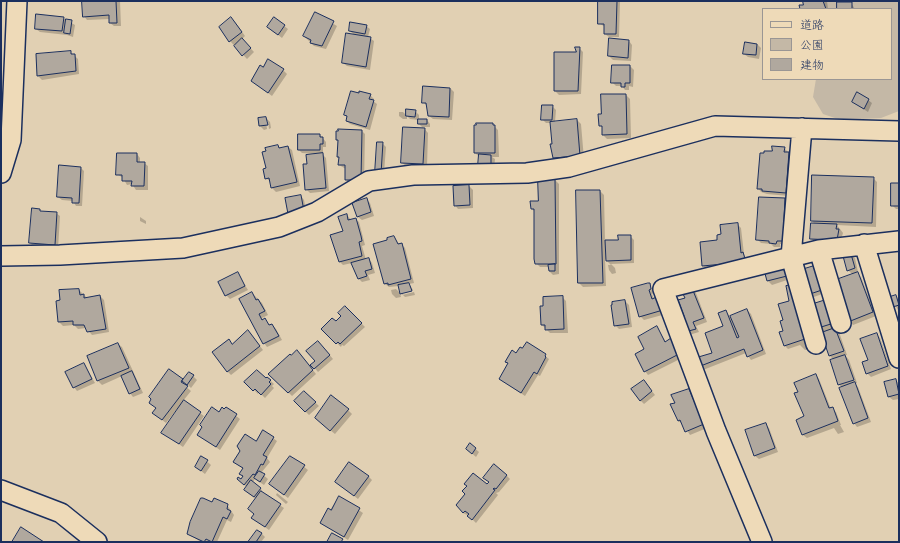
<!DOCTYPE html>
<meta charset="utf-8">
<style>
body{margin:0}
#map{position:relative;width:900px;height:543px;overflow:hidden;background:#e1d0b3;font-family:"Balsamiq Sans","Klee One",sans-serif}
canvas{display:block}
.frame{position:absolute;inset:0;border:2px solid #1b2f5e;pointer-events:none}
.legend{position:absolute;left:762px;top:8px;width:130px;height:72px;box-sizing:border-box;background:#eedab8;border:1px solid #9a9694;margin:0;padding:5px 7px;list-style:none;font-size:12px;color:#1b2f5e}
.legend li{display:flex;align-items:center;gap:8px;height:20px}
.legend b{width:20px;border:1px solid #9a9694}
</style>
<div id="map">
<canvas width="900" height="543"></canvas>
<div class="frame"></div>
<ul class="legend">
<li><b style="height:5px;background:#eedab8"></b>道路</li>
<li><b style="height:11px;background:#c4b8a6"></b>公園</li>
<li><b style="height:11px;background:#b0a89e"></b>建物</li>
</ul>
</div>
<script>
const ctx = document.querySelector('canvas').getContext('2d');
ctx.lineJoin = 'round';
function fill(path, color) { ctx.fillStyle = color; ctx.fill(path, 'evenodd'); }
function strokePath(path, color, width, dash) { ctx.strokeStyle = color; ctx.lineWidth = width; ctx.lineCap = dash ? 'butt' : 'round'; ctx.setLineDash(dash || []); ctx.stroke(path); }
const green = new Path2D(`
 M822 1H899V111L881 118 841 120 823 114 813 97 816 79H891V9H822Z`);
const shadow = new Path2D(`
 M83 1H120L121 26H114L110 23V19L87 20 84 16Z
 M599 1 620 2 619 37H609L605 34V27L599 23Z
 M804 1H827L828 9H801L804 6Z
 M851 3 855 9H838Z
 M315 13 337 26 326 49 314 46 304 36Z
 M63 18 75 25 73 37 67 35 40 32 36 29Z
 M274 18 288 29 282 38 268 27Z
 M235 22 245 36 242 39 254 52 247 59 230 41 220 27Z
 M366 26 370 29 368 37 374 41 370 70 347 66 343 63 354 35 350 31Z
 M629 41 632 45 631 61 613 60 609 56Z
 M757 44 761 48 759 59 748 57 744 54Z
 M579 48 583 52 581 94 559 95 555 91Z
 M70 52 78 59 79 74 42 80 38 76 37 55Z
 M612 66H630L634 70 633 87 629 86V90H625L622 86H616L612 82Z
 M283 70 287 74 272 96 252 81Z
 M450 88 454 92 452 120 433 119 429 116 427 106 423 102Z
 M350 93 370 95 374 99 373 101 377 104 370 130 350 124 347 121 348 118 345 115Z
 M626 95 630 99 631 138 607 139 603 135V128L600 125Z
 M868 100 872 103 868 112 853 102Z
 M552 106 556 110 555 122 577 120 581 124 584 159 558 161 554 157 551 123H546L542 119Z
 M415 111 419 115V120L410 119 407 116V119H403L399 116V112H403L407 116Z
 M266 118 270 122 271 128 269 129 268 121H266L267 129 264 130 260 126Z
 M427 120 430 124V127H423L428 133 427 167 406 166 402 163 424 129 419 124Z
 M492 124 498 130 499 157H492L495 159 494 170 475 153V126Z
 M362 131 365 134 364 183H349L346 179V169L339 165 340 159 338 157 339 142 337 140Z
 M299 135H320L326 142V147H323V155L326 158 329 191 310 193 306 189 308 165 314 154 302 153 299 150Z
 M382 143 386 147 384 173 380 177Z
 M278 146 280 148 288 147 292 150 300 186 276 192 272 188 271 182 266 178 267 169Z
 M784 148 793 157 789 196 767 194 761 192 758 188 773 152Z
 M137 154 140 158V163H144L148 166V190H136L132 184 127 185 123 178 117 174Z
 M81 168 84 171 82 206H76L73 201 62 200 58 197Z
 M873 178 877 182 876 227 837 225 843 233 840 243 815 242 811 239 815 224 812 221Z
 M555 180 559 184V274L553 275 549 271V267H540L536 263 535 212 532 209 539 202Z
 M899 184V209H896L892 205Z
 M469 186 473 190V208L458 209 455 205Z
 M577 191H600L604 195 605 241H619L630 236 634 240V263L611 264 615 268 616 273 612 274 609 270 608 265H611L605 259 606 286 583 287 579 283Z
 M301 196 304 200 307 215 293 218Z
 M366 199 370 203 374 216 362 220 358 217 354 204Z
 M785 199 788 203 786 244H780V247H774L771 244 761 243 757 239Z
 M39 210 41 212 56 213 60 216 58 249 34 247 30 243Z
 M347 215 351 220 355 219 359 222 365 245 362 246 366 260 369 259 372 263 375 273 368 275 370 280 362 282 358 278 352 263 343 265 340 262Z
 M140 217 146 221V224L140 221Z
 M737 224 741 228 744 254 749 266 707 270 703 266 701 243 718 241 722 235Z
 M394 237 399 244H401L405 248 414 283 409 284 413 290 402 292V295L414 292 415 295 405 297 401 293 399 286 389 287 385 284 389 240Z
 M851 255 855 258 858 272 857 273 861 277 876 316 853 325 849 321 853 275 848 270Z
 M783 266 790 279 772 285 768 281 765 271Z
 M800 272 825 293 811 298Z
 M238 274 248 290 230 299 226 295Z
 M649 284 655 293 652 294 654 299 666 314 644 320 640 316Z
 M787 287 808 349 805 350 800 345 788 349 784 345V321L790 301Z
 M396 289 400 293 401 297 396 298 392 294 391 290Z
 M79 290 87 298 100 296 104 300 109 332 92 335 86 328 78 329 74 325 63 326 59 322 57 301Z
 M692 290 696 293 707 322 696 326 699 332 689 335 685 316 686 298Z
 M252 293 262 303 268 315 262 318 263 320 265 319 270 326 272 325 276 329 282 340 267 347 264 343Z
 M896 296 899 299 898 310 891 298Z
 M562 297 566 301 568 333H550L542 325 544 307Z
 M625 301 629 305 632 327 619 329 615 325Z
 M826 301 834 328 839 332 847 355H845L849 360 857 383 855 384 858 387 871 422 857 427 854 423 842 388 839 384 834 360 830 356 824 333 819 328Z
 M345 307 365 327 344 346 342 345 341 347 322 329 336 323 342 316Z
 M747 310 751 314 766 354 751 360 746 353 703 370 699 367 713 353 724 326 726 311 730 317Z
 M657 328 666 342 682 358 648 375 645 371 646 350Z
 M248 331 263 350 231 375 227 371 229 341 233 345Z
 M877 334 880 338 891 369 871 377 867 373Z
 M527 343 549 359 540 376 538 375 525 396 500 379 516 354 523 350Z
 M118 344 122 347 143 393 133 397 130 393 122 376 102 385 98 381 88 357Z
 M322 346 333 359 318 372 312 365 316 362Z
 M301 355 316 374 292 396 270 374Z
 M84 364 95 383 77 391 74 387Z
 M190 373 197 380 191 388 186 383 184 385 191 391 183 401 204 416 183 447 163 433 178 410 177 409 166 423 153 413Z
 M816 375 819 379 831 409 836 412 841 425H840L844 432 838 434 834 428 807 438 803 435 805 417Z
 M268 378 274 384 272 386 274 388 265 398 259 392 258 394 246 382 266 380Z
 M896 380 899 384V399L893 400 889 397Z
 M647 385 655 395 644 404 640 400Z
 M689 390 692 393 707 428 690 435 683 424 678 421 676 403Z
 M304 392 319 406 309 415 295 401Z
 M226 408 240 419 220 450 198 435Z
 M348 410 352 414 335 434 320 422Z
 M765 424 769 428 778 452 759 459 755 456 746 431Z
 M263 431 277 441 267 458 270 462 261 473 268 479 264 485 255 479 252 483 261 489 263 494 284 508 269 530 252 518 255 514 256 499 248 493 247 487 240 482 243 477 240 474 243 469 234 462 257 442Z
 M471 445 479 452 476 457 467 449Z
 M202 457 211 465 205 474 196 467Z
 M297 461 308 470 288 498 270 484Z
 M506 475 510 479 499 492 496 493 498 495 476 523 469 516 463 513 490 483 484 478Z
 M368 476 372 480 358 499 336 482Z
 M277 493 288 502 286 504 276 495Z
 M339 497 363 513 348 540 321 523Z
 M213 503 227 505 234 515 231 522 227 520 217 542H201L188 534Z
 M261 533 265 537 261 542H250Z`);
const building = new Path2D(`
 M82 1H116L117 23H109V15L83 17Z
 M598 1H617L616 34H604V24H598Z
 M803 1H823L826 9H800L799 5H803Z
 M837 2H852V9H837Z
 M315 12 334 21 322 46 310 43 311 40 303 36Z
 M36 14 64 17 62 31 35 29Z
 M231 17 242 32 229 42 219 27Z
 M274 17 285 25 278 35 267 27Z
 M66 19 72 20 70 34 64 33Z
 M350 22 367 25 365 34 349 31Z
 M346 33 371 37 366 67 342 63Z
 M242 38 251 48 242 56 234 46Z
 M609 38 629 40 628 58 608 56Z
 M745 42 757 44 756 55 743 54Z
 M575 47H580L578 91H554V52H576Z
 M71 51V54H75L76 71 37 76 36 54Z
 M268 59 284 69 268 93 251 81 260 65 263 67Z
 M612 65H630V83H625V87H621V83H611Z
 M423 86 450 88 449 117 428 116 426 103H422Z
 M351 91 359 93V91L371 94 369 99 374 100 366 127 346 121 347 116 344 115Z
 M857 92 869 99 864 109 852 102Z
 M601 94H626L627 134 602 135V126H599L598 114H601Z
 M542 105H553L552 120H541Z
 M406 109 416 110 415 117 406 116Z
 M266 117 268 125 259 126 258 118Z
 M418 119H427V124H418Z
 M577 119 580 156 553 158 550 144H552L550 122Z
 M476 123H493V125H495V153H474V125H476Z
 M403 127 425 128 423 164 401 163Z
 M338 129 362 130 361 180H345V165H338L339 157H337L338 140H336V131H338Z
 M298 134H320V137H323V144H320V150H298Z
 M377 142H383L381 174 375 173Z
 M278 145 279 148 288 146 297 182 271 188 269 178 265 179 263 169 266 168 262 152 266 151 265 148Z
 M772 146 785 147 784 152H789L786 193 762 191V189H757L760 153H764V151H772Z
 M117 153H137V162H145L144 186H131L132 181H122V175H116Z
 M323 153 326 188 305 190 303 164H307L306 155Z
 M479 154 491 155V167L478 166Z
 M59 165 81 167 79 203H72V198L57 197Z
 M812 175 874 177 872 223 811 221Z
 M538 179H555L556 264H535L534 259V209H531L530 201H538Z
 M891 183H899V206H891Z
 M469 185 470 205 454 206 453 186Z
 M576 190H600L603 283H578Z
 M301 195 304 211 288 214 285 198Z
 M759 197 785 198 783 241H777L776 244 769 243V241L756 240Z
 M367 198 371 212 357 217 352 203Z
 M32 208 40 209V211L57 212 55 245 29 243Z
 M347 214 348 220 356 218 361 236 362 241 359 242 362 256 339 262 330 235 343 231 338 217Z
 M738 223 741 253 743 252 746 262 702 266 700 242 717 240V235L721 234 720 225Z
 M811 223 837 224 836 229H839L837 240 810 239Z
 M618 235H631V260L606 261 605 240H618Z
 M394 236 398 244 402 243 411 279 388 285V283L384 284 373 244 387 240V238Z
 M851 254 855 268 847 271 843 256Z
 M369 258 372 269 365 271 367 276 358 279 351 263Z
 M555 264V271H549L548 265Z
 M783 264 787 276 767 281 764 270Z
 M814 266 822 290 807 295 798 271Z
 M238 272 245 286 225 296 218 282Z
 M858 272 873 312 848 322 833 281Z
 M409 283 412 291 400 294 398 285Z
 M648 283H650L651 289 649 290 652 299 659 296 663 310 639 317 631 288Z
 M791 285 808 338 784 346 779 332 783 331 780 321 783 320 778 304 789 301 786 286Z
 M692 288 704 318 693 322 696 329 685 332 678 318 684 316 678 300 685 298 682 292Z
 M79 289 80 295 84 294V298L100 295 106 329 87 332 84 325H73V321L58 322 56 301 60 300 59 290Z
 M252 292 256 300 258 299 265 311 259 314 262 320 265 318 269 325 272 324 279 336 263 344 239 299Z
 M896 295 899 305 893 307 890 297Z
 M563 296 564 329 545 330V325H541L540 306H543V297Z
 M625 300 629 324 614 326 611 305H612V302Z
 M826 300 834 323 818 328 810 305Z
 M345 306 362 323 340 344 338 342 336 344 321 329 332 318 336 321 341 316 338 313Z
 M747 309 763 350 747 357 744 349 698 367 695 358 712 353 705 333 723 326 718 313 726 310 737 338 739 337 730 316Z
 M657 326 665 342 671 338 679 354 644 372 635 354 644 349 638 337Z
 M835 328 844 351 829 356 821 333Z
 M248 330 260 346 227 372 212 352 229 339 232 344Z
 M877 333 888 366 866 374 862 362 868 360 860 339Z
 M318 341 330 355 314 369 310 365 315 361 306 351Z
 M527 342 546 354 545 356 546 357 537 374 534 372 521 393 499 379 508 363 505 362 512 350 516 353 520 347 522 348Z
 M118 343 129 368 97 381 87 356Z
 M297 350 313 370 288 393 268 374 290 354 291 355Z
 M845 355 854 380 838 385 830 360Z
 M84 363 92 379 73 388 65 372Z
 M169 369 183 379 181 382 188 386 162 420 152 413 156 408 149 403 151 399 149 397Z
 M257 370 266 378 267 377 271 380 269 382 271 384 261 395 255 389 253 391 244 382Z
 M132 371 140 389 129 394 121 376Z
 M189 372 194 375 187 385 182 381Z
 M816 374 829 408 833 407 838 421 802 435 796 420 804 416 794 393 798 392 794 383Z
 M896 379 899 394 888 397 884 382Z
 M644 380 652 391 640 401 631 389Z
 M855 382 868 418 853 424 839 388Z
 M689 389 704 424 685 432 680 420 678 421 670 404 675 403 671 395Z
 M304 391 316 402 305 412 294 401Z
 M331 395 349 409 330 431 315 418Z
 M184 400 201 412 179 444 161 433Z
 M212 407 219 412 222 407 224 409 226 407 237 414 216 447 197 435 202 427 200 425Z
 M766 423 775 448 754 456 745 430Z
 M263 430 274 437 263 455 267 457 263 465 261 464 255 475 253 474 244 485 237 479 238 477 241 479 243 476 239 474 243 468 233 462 240 451 237 446 245 434 256 441Z
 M470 443 476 448 472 454 466 449Z
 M201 456 208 460 201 471 195 467Z
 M290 456 305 465 284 495 269 484Z
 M349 462 369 476 354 496 335 482Z
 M494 464 507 475 496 489 494 488 493 489 495 490 472 520 467 516 469 514 465 511 463 513 456 505 465 494 462 491 467 486 464 484 473 473 487 484 489 482 483 478Z
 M259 471 265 474 260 482 254 478Z
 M251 480 261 488 254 497 244 490Z
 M261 491 281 504 265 527 251 518 254 514 248 509Z
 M339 496 360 508 344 537 320 523 328 508 331 510Z
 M201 498H203L212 502 214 498 228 504 227 509 231 511 227 519 223 517 212 542 206 539 204 542 187 534 190 522Z
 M21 527 44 542H12Z
 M257 530 262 533 256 542H248Z
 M332 533 343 539 341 542H327Z`);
const minor = new Path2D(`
 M802 128 791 257 816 344
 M1 173 11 140 17 1
 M864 244 899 358
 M819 250 841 323
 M1 256 60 255 183 248 279 227 317 212 369 181 413 175 527 173 569 167 715 126 899 131
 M1 490 61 513 97 542
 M762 542 716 431 663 289 819 250 899 241`);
fill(green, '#c4b8a6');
fill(shadow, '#0003');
fill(building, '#b0a89e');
strokePath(building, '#1b2f5e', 1);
strokePath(minor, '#1b2f5e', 22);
strokePath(minor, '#eedab8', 19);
</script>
